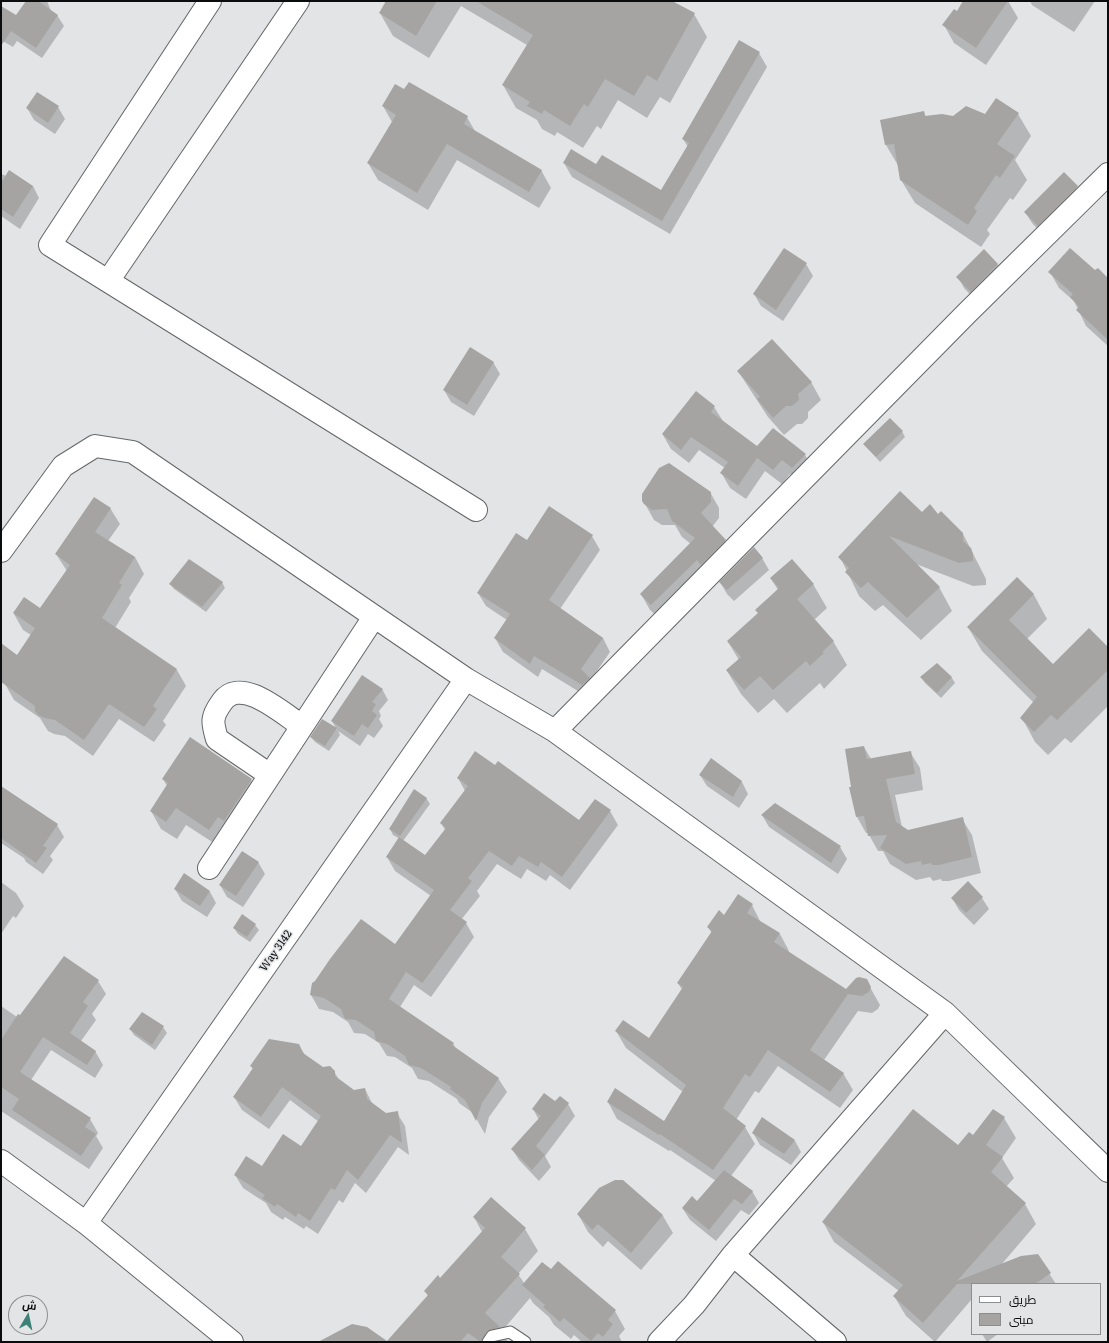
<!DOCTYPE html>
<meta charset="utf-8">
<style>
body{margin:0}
#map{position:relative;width:1109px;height:1343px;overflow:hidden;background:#e2e4e6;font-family:Literata,Cairo,serif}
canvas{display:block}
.frame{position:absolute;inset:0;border:2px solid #0b0c0d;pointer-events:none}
.legend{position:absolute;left:971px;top:1283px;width:130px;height:52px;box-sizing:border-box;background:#e2e4e6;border:1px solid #8c8e8f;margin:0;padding:5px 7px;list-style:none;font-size:12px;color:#0b0c0d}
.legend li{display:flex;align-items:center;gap:8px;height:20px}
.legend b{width:20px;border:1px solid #8c8e8f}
.north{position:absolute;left:8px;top:1295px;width:40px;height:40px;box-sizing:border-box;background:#e2e4e6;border:1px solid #8c8e8f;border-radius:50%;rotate:9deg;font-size:11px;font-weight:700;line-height:16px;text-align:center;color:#0b0c0d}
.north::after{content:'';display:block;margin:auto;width:14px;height:18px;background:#3d8277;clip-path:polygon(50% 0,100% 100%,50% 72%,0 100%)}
</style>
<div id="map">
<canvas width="1109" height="1343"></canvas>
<div class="frame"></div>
<ul class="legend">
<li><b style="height:5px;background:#fff"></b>طريق</li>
<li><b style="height:11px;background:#a6a4a2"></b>مبنى</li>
</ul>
<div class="north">ش</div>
</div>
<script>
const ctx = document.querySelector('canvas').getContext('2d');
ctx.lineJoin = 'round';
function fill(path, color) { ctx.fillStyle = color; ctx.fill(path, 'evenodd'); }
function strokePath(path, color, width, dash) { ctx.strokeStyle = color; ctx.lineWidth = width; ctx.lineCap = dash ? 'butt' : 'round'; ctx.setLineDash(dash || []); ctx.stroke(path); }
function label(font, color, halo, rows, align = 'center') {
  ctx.font = font + ' Literata,serif'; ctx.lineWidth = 3; ctx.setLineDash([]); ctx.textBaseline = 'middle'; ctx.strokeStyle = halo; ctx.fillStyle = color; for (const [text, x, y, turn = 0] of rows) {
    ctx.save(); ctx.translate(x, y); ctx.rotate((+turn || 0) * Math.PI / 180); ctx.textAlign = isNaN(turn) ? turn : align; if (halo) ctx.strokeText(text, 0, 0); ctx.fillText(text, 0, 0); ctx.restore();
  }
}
const shadow = new Path2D(`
 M27 1H47L51 11 57 15 64 26 42 58 17 41 13 47 1 40V7L16 16Z
 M384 1H672L694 14 707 37 670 103 660 97 647 118 618 100 601 129 597 126 583 148 557 132 555 136 542 129 537 120 516 108 503 85 527 45 461 6 429 58 393 36 380 13 386 4Z
 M965 1H1008L1018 18 986 65 954 43 944 25 957 12Z
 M1030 1H1095L1074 32 1032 5Z
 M759 53 767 67 670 234 572 177 564 163 597 166 662 192 688 147 683 139Z
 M383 106 467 117 476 133 541 170 551 188 539 208 457 160 428 210 378 180 368 163 392 122Z
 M58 107 65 119 55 134 34 120 27 108Z
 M924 112 926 117 1018 114 1031 136 1015 160 1027 180 1013 200 1010 198 987 230 990 234 981 247 915 203 901 180 899 167 886 145 881 121Z
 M1 174 33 186 39 198 20 229 1 216Z
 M1077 187 1084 198 1045 237 1032 223 1025 212Z
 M785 249 806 264 813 276 783 321 761 306 754 294Z
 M984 251 998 265 1004 277 978 303 964 288 958 277Z
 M1050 272H1095L1107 278 1108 277V346L1086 326 1074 301 1059 288Z
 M493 362 500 374 474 416 451 402 444 390Z
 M738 371 811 382 821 400 808 412V418L802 424H797L784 435 768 417Z
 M714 407 723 421 758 448 805 455 813 469 800 482 790 474 782 484 765 471 746 499 730 488 722 474 725 468 699 450 689 463 671 449 663 435Z
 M902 431 905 437 880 462 864 444Z
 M710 492 719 508V518L712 527 725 541 734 556 661 620 650 610 641 594 691 544 682 537 675 525H662L654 520 645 504Z
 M110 508 120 524 108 541 135 557 144 574 129 598 131 602 115 628 177 670 186 686 163 721 166 725 154 742 119 719 93 756 65 736 54 734 48 731 40 718 14 700 5 684 31 635 23 630 14 614 40 609 67 571 56 554Z
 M922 513 938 515 963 534 986 579V585L973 586 916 564 939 587 952 611 921 640 883 605 875 611 859 596 840 557Z
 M592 536 600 550 560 609 603 638 610 652 590 681 591 699 542 669 538 677 503 652 495 638 507 620 486 606 478 593 527 541Z
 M762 558 769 570 734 601 727 594 720 582Z
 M771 579 813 584 827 608 814 620 833 641 847 665 824 689 820 683 787 713 774 699 758 713 741 694 727 671 739 660 728 642 759 614 756 610 778 590Z
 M1017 579 1034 595 1047 619 1027 639 1053 665 1108 648V706L1071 743 1065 738 1048 755 1035 742 1022 718 1034 703 982 651 968 627Z
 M222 582 225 588 206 612 174 589 170 584Z
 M937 664 952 678 955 683 941 698 925 683 921 677Z
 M382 689 388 700 379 711 381 716 379 719 383 726 374 738 368 734 360 746 338 731 340 735 329 751 315 742 311 737 322 720 337 730 332 721Z
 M864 747 871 759 910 752 920 768 923 790 895 795 902 827 908 831 962 819 972 835 981 873 949 881H942L941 879 933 881 930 877 916 880 890 864 883 851H878L868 833H866L857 817 850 788H852Z
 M711 760 742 782 748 794 739 808 707 786 700 775Z
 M458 778 579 821 595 800 610 811 618 825 570 890 550 875 546 881 527 869 521 879 497 864 477 891 480 896 461 920 466 923 474 937 431 997 414 985 400 1007 453 1043 456 1049 498 1078 507 1092 489 1117 485 1134 473 1113 459 1103 457 1099 429 1081 418 1079 412 1068 395 1057 387 1056 379 1043 365 1034 354 1033 348 1022 333 1012 319 1009 311 995 395 946 431 896 395 871 387 857 400 839 393 835 390 829 426 798 430 804 403 841 425 856 445 830 441 823 465 791Z
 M163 779 251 780 261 797 220 847 186 825 177 839 161 829 151 811 167 786Z
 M1 787 57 825 64 837 50 856 53 860 43 874 26 862 24 858 1 843Z
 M762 815 840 847 847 859 838 874 769 827Z
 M258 862 265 874 243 907 227 897 220 885Z
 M1 882 16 893 24 906 16 918 13 916 1 934Z
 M175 889 210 892 216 903 207 917 182 901Z
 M952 898H982L989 909 974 925 959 910Z
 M752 905 761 923 780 934 789 951 788 953 846 990 866 980 880 1005 878 1009 872 1013 858 1011 824 1060 843 1073 853 1090 840 1108 778 1066 759 1093 755 1091 736 1120 745 1127 755 1144 731 1176 752 1191 759 1203 749 1215 741 1210 716 1241 690 1220 683 1209 697 1202 716 1181 670 1150 669 1151 617 1119 608 1102 664 1122 683 1092 626 1048 616 1031 649 1039 682 990 678 983 712 934 708 927 724 916Z
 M255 925 259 930 250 942 238 934 234 928Z
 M98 981 106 994 92 1014 96 1020 81 1041 95 1051 103 1065 95 1078 51 1050 31 1080 90 1119 98 1133 96 1136 103 1148 89 1169 1 1111V1006L17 1017H21Z
 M163 1027 167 1033 155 1050 134 1035 130 1029Z
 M299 1045 305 1055 322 1068 334 1071 339 1080 354 1091 365 1089 373 1105 386 1114 397 1113 405 1126 409 1155 398 1147 366 1193 355 1183 343 1203 339 1200 318 1234 306 1226 304 1229 285 1217 283 1220 271 1212 266 1203 243 1188 235 1175 262 1168 301 1147 319 1122 290 1100 269 1129 242 1110 234 1097 253 1069 251 1066Z
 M555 1103 568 1104 575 1116 545 1156 551 1167 539 1181 519 1160 512 1149 539 1120 533 1109Z
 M1004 1118 1016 1138 1002 1158 1014 1178 1006 1187 1025 1204 1036 1224 1001 1265 1037 1255 1056 1284H972V1299L935 1342 906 1316 894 1296 899 1291 834 1242 823 1222 958 1146Z
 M763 1119 795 1141 801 1152 791 1165 760 1145 753 1133Z
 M623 1181 663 1216 673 1233 641 1270 608 1241 603 1247 588 1232 578 1214Z
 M474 1217 525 1229 538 1251 518 1274 524 1283 615 1311 625 1329 619 1336 622 1342H582L574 1335 571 1339 554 1325 549 1317 533 1303 530 1298 502 1331 508 1342H397L428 1296 425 1291 441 1279 482 1232Z
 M982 1334H998L987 1342Z`);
const building = new Path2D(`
 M26 1H38L58 15 36 48 11 31 1 46V6L16 15Z
 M386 1H437L416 36 379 13Z
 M476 1H672L695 13 657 81 647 75 634 96 605 79 588 107 584 104 570 126 544 110 542 114 527 106 530 102 502 85 533 35Z
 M963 1H1008L976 48 942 25 954 9 957 11Z
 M739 40 760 52 662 221 563 163 571 149 596 164 602 155 661 190 689 143 682 139Z
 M409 82 468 116 464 124 542 170 529 192 447 144 417 193 367 163 396 115 382 106 395 84 404 89Z
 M37 92 59 106 48 123 26 108Z
 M996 98 1019 113 997 144 1015 156 1000 178 996 175 974 208 977 211 968 225 900 180 894 144 885 145 880 120 924 111 925 116 942 114 953 116 966 106 985 114Z
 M9 170 33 186 13 217 1 209V183Z
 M1064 172 1078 186 1038 226 1024 212Z
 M784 248 807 263 776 310 753 294Z
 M1070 248 1095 270 1098 268 1108 278V340L1076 310 1079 307 1070 297 1073 294 1048 272Z
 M984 249 998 264 971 292 956 277Z
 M772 339 812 382 798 394 799 400 792 406H786L773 418 757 399 760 397 737 371Z
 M470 347 494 362 467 405 443 390Z
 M696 391 715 406 711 412 757 446 773 428 806 454 792 468 782 460 773 470 757 458 738 486 720 473 728 462 691 437 681 450 662 434Z
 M890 418 903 431 876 457 863 444Z
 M669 463 711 492V502L701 513 726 540 701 565 697 560 651 605 640 594 695 538 672 521 667 509 652 510 644 504 642 501V494L659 468Z
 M900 491 922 512 930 504 938 514 941 511 963 533V541L971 548 973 554V561L959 563 889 536 940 587 907 618 868 582 861 588 845 572 849 568 838 557Z
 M94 497 111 508 95 532 135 557 119 583 122 585 102 618 177 669 153 706 157 709 144 727 109 704 84 740 55 720 44 718 38 715 35 711V706L1 682V643L17 655 35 628 13 613 24 597 40 608 70 565 55 554Z
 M549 506 593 535 549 600 603 638 581 669 590 678 582 685 534 656 530 664 494 638 510 614 477 593 516 533 527 540Z
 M754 547 763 558 727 590 719 582Z
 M189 559 223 582 202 607 169 584Z
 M792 559 814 584 797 599 834 641 822 652 824 653 810 666 806 661 773 690 760 676 744 690 726 670 741 657 727 641 758 613 755 610 779 588 770 578Z
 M1017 577 1034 594 1009 620 1053 664 1089 628 1108 647V670L1057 720 1051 715 1034 732 1020 718 1037 697 967 627Z
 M937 663 952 677 937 693 920 677Z
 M362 675 383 689 372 702 376 704 372 711 377 715 368 728 362 724 354 736 331 721Z
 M322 719 337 728 325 746 310 737Z
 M190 737 252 779 224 821 218 817 209 830 176 808 166 822 150 811 168 783 162 779Z
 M864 746 867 759 911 751 915 774 886 779 896 822 908 830 963 817 972 857 939 865H932L931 863 922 865 921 861 906 864 880 848 887 835 868 836 864 816 856 817 849 787H851L845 749Z
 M475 751 495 765 498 761 579 820 595 799 611 810 562 877 541 862 538 867 519 856 512 866 489 851 468 878 472 881 450 910 467 922 424 981 422 983 406 972 389 999 454 1043 452 1045 499 1078 482 1103 476 1121 465 1100 450 1089 451 1087 421 1068 409 1065 405 1056 387 1044 376 1041 374 1032 356 1020 345 1019 341 1009 324 998 310 995 312 983 315 981 330 959 361 919 395 944 434 890 386 857 399 837 425 855 446 828 440 823 468 786 457 778Z
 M711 758 742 781 733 797 699 775Z
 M1 786 58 824 43 846 47 848 36 863 1 838Z
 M414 789 427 798 400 836 389 829Z
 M775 803 841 846 831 863 761 815Z
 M242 851 259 862 236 896 219 885Z
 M184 873 210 891 200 906 174 889Z
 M968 881 983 897 966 913 951 898Z
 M738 894 753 904 747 913 780 933 774 942 846 989 856 978 859 977 867 979 871 987 869 992 862 996 848 994 810 1050 844 1073 830 1092 768 1050 750 1077 745 1074 723 1108 746 1126 713 1170 660 1134 659 1135 607 1102 615 1088 664 1121 686 1085 615 1031 623 1020 649 1038 683 987 677 983 712 931 707 927 719 910 724 915Z
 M242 914 256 924 247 937 233 928Z
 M64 956 99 980 83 1002 88 1006 70 1033 96 1051 87 1065 43 1037 20 1072 91 1118 85 1127 96 1134 81 1156 12 1110 19 1099 1 1087V1040L18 1014 20 1015Z
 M142 1012 164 1026 152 1045 129 1029Z
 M269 1039 299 1044 303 1053 323 1067 330 1066 335 1071V1076L354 1090 365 1088 367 1099 386 1113 398 1111 402 1143 390 1135 358 1180 347 1170 335 1190 331 1188 310 1221 298 1213 296 1217 277 1204 275 1207 262 1198 265 1195 234 1175 246 1156 262 1166 283 1134 301 1146 321 1116 282 1087 261 1117 233 1097 253 1068 250 1066Z
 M544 1093 555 1101 560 1096 569 1103 536 1146 545 1155 532 1170 511 1149 541 1116 532 1109Z
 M913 1109 958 1145 969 1132 973 1135 993 1109 1005 1117 986 1145 1003 1157 991 1172 1026 1203 957 1281 1021 1256 1038 1254 1051 1273 1035 1284H957L923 1323 893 1296 903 1285 822 1222Z
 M762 1117 795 1140 784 1154 752 1133Z
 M724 1170 753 1191 742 1204 734 1199 709 1230 682 1208 692 1196 697 1201Z
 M615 1180H623L663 1215 631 1253 598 1224 592 1230 577 1214 599 1188Z
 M491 1197 526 1228 501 1257 520 1274 485 1313 500 1327 487 1332 481 1342 468 1333 460 1342H318L352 1324 367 1327 387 1341 428 1295 424 1291 438 1275 440 1278 485 1228 473 1217Z
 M558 1261 616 1310 608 1320 613 1324 603 1337 598 1333 591 1341 564 1318 560 1322 543 1307 545 1305 522 1285 542 1262 551 1269Z`);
const lane = new Path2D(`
 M488 1342 492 1336 510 1332 525 1342`);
const street = new Path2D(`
 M210 1 50 245 476 510
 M108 281 298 1
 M1 551 63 466 95 446 133 452 466 679 555 731 945 1013 1108 1171
 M555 731 967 313 1108 174
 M270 775 217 739C212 722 211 717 222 702 241 675 283 714 302 726
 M209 868 374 617
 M1 1161 86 1223 232 1342
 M86 1223 466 679
 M733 1255 835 1342
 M659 1342 694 1305 733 1255 945 1013`);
const streetNames = [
 ["Way 3142",276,951,-55]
];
fill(shadow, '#0003');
fill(building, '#a6a4a2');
strokePath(lane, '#646668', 13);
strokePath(street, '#646668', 24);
strokePath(lane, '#fff', 11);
strokePath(street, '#fff', 22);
label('11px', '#0b0c0d', '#e2e4e6', streetNames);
</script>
